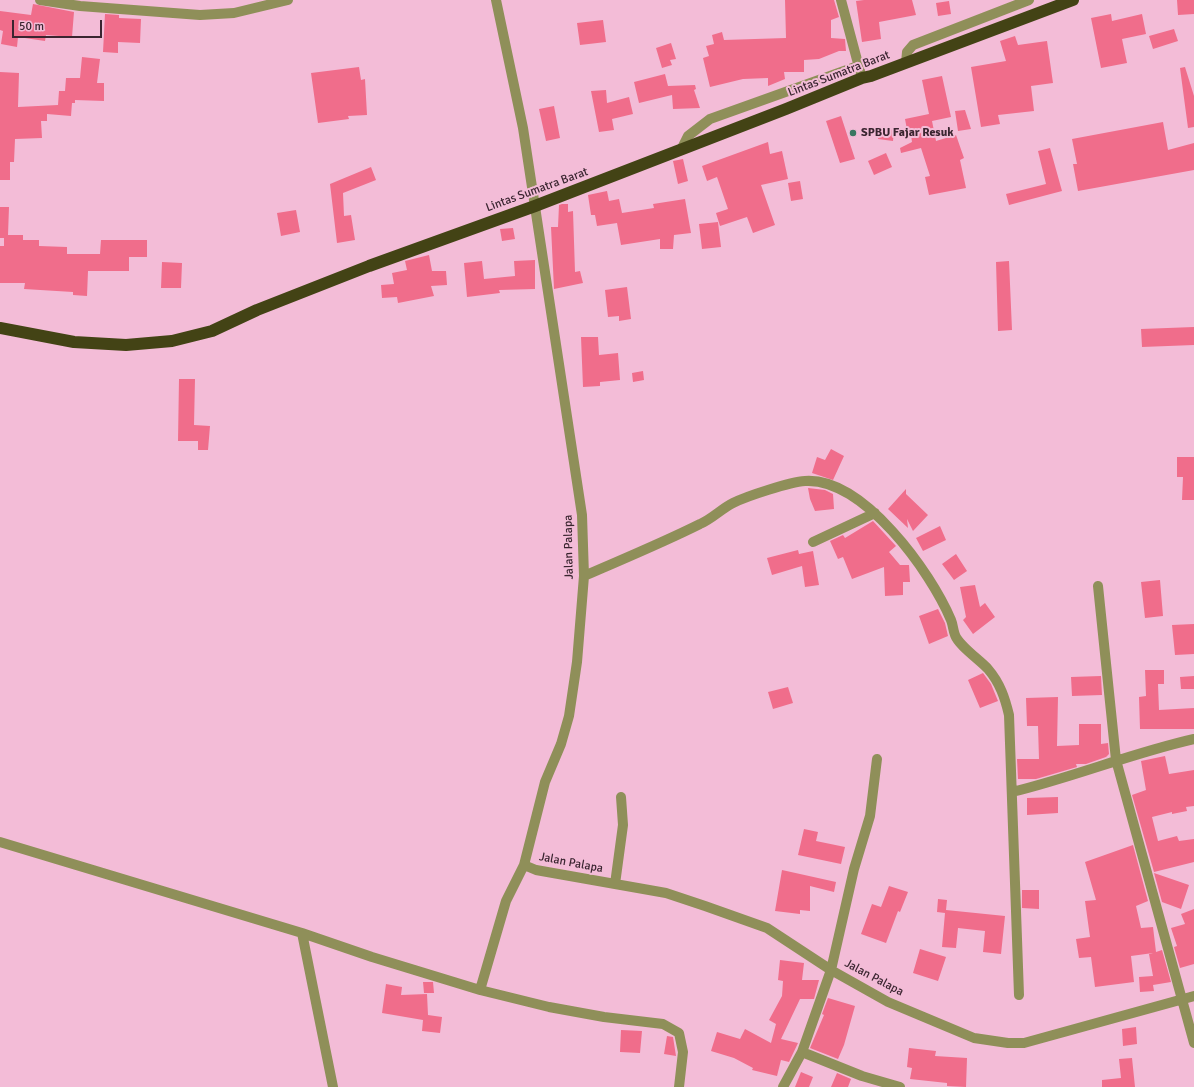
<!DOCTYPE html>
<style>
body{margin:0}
#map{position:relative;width:1194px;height:1087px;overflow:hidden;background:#f3bcd7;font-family:Signika,sans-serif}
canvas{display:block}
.scale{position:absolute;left:12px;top:20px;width:90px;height:18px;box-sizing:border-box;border:2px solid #3a2530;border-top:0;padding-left:5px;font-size:12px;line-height:14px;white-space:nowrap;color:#3a2530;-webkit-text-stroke:3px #f3bcd7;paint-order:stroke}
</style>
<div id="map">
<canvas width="1194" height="1087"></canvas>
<div class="scale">50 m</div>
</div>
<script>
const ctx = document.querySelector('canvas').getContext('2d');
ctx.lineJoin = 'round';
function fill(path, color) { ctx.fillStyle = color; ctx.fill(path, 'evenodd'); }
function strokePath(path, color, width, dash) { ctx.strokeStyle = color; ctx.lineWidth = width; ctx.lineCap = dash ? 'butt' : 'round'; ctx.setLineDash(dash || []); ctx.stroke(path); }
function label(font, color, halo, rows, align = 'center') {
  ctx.font = font + ' Signika,sans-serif'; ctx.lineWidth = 4; ctx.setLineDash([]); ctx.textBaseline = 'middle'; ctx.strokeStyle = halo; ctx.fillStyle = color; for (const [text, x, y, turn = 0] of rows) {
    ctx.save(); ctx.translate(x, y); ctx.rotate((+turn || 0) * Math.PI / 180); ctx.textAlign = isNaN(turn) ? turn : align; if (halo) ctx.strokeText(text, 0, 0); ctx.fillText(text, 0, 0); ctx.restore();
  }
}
const building = new Path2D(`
 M785 0H834L839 17 831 20V38L845 39 846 51H839L819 59 804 60V72H784L785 79 768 86V78L743 79 710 87 703 58 709 56 706 46 714 44 712 35 722 32 724 40 786 38Z
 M864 0H912L916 15 879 22 881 39 862 42 856 1Z
 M1177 0H1194V14L1178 15Z
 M949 1 951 14 938 16 936 3Z
 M33 4 74 12 72 37 46 35 45 41 18 37 17 47 1 44 3 31 0 30V11L31 15Z
 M105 14 119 15V18L141 19 140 43 118 42V53L103 52Z
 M1111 14 1112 21 1142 14 1146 34 1122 39 1127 63 1101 68 1091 18Z
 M603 20 606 42 580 45 577 23Z
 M1174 29 1178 41 1153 49 1149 36Z
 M1015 36 1018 45 1047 41 1053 83 1031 86 1034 111 998 115 1000 124 981 127 971 67 1006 61 1000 41Z
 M671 43 676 59 670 60 672 65 662 68 656 48Z
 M82 57 100 59 97 83H104V101L75 100V103H72L71 116 47 114V121H41L42 138 15 139 14 162H10V180H0V72L19 73 18 107 58 105 59 91H65L66 78H80Z
 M359 67 361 80 365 79 367 115 348 116 349 119 318 123 311 73Z
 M1185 67 1194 96V127L1188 128 1180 68Z
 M665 74 668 86 695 85 696 89 694 90 700 108 673 109 672 95 639 103 634 82Z
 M942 76 951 117 932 121 936 141 956 135 964 158 960 160 966 188 929 195 925 177 930 176 921 148 901 153 900 148 912 142 911 135H908L905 119 929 114 922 80Z
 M606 90 607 103 629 97 633 114 612 119 614 130 599 132 591 91Z
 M554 106 560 138 546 141 539 109Z
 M965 110 971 129 958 131 955 111Z
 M841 116 855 159 840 163 826 121Z
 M1163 122 1168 150 1194 143V170L1078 191 1073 164H1077L1072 139Z
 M879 128 894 130 893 141 878 139Z
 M768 142 770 154 782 151 788 179 761 185 775 225 753 233 747 217 720 226 716 213 728 209 717 177 707 181 702 166Z
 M1050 148 1062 191 1009 205 1006 194 1046 184 1038 151Z
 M886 153 892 167 874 175 868 161Z
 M683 159 688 181 678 184 673 161Z
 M371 167 376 180 343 193 344 216 351 215 355 240 337 243 330 184Z
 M800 181 803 199 791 201 788 183Z
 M607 191 609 201 619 199 622 213 654 208 653 204 685 199 691 233 674 235 673 249H660V239L621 245 617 223 597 226 595 215H591L588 195Z
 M562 204H568V212L573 211 575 272 580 271 583 283 554 289 551 227H558L559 205Z
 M0 207H9L8 235H23V240H39V246L67 247V254H100L101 240H147V257H129V271H88L87 296 73 295V292L24 289 25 283H0V246H4V238H0Z
 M296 210 300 232 281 236 277 213Z
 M718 222 721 247 702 249 699 224Z
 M513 228 515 239 502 241 500 229Z
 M429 255 432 271H446L447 285 431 286 434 296 398 303 397 297 382 298 381 285 394 284 392 273 407 270 405 261Z
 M535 260V289L499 290 500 293 467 297 464 263 482 261 484 279 515 276 514 261Z
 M1009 261 1012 330 998 331 996 262Z
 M162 262 182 263 181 288H161Z
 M627 287 631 319 619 321V316L608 317 605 290Z
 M1194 327V345L1142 347 1141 329Z
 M581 337H598L599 355 618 353 620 380 600 382V386L583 387Z
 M643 371 644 380 633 382 632 373Z
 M179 379H195L194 425 210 426 208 450H198V441H178Z
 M831 449 844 456 833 480 812 473 817 457 825 460Z
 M1177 457H1194V500H1182L1183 477H1177Z
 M808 488 825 490 833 494 834 509 815 511 810 499Z
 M906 489V494L928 515 913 531 907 519 908 528 888 509Z
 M873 521 896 546 889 552 900 565H909L910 582H903V595L885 596 884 567 852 579 843 557 838 559 830 541 843 535 845 538Z
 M940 526 946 540 923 551 916 538Z
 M798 550 799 554 813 551 819 585 805 587 802 566 772 575 767 558Z
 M956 554 967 571 954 580 942 564Z
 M1160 580 1163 616 1145 618 1141 582Z
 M975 585 980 607 985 603 995 617 973 634 963 620 966 617 960 587Z
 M938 609 945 623 948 636 929 644 919 616Z
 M1194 624V654L1175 655 1172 625Z
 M1145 670H1164V684H1158L1159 710 1194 708V729H1140L1139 697 1146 696Z
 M983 673 991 684 998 701 980 708 968 680Z
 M1101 676 1102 695 1072 696 1071 677Z
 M1194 676V689H1181L1180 677Z
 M788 687 793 703 773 709 768 692Z
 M1058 697 1057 746 1079 745V724H1101V744L1108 743 1109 754 1106 757 1086 764H1076L1077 767 1036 779H1018L1017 759H1039L1038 726H1027L1026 698Z
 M1165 756 1169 774 1194 770V806L1186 807 1187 811 1172 814V812L1152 817 1158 841 1177 836 1179 841 1194 839V862L1154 872 1132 795 1146 790 1141 761Z
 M1058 797V813L1027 815V798Z
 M804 829 818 832 816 841 845 847 841 864 798 855Z
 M1133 845 1148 901 1136 906 1141 928 1153 927 1156 952 1162 950 1171 982 1153 985 1154 991 1140 992 1139 977 1153 976 1149 954 1153 953 1131 956 1134 982 1095 987 1091 957 1079 958 1076 939 1090 937 1085 901 1096 900 1085 862Z
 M782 870 836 882 834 892 810 886V911L800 910V914L775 911Z
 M1154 873 1189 885 1181 909 1162 902Z
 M889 886 908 892 900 912 898 911 886 943 861 934 872 904 881 907Z
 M1022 890H1039V909L1022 908Z
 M938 899 947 900 946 910 1005 916 1001 954 983 952 985 931 958 928 956 948 942 947 945 913 937 912Z
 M1194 909V964L1180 968 1174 947 1177 946 1171 928 1185 924 1181 914Z
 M920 949 946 957 938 981 913 973Z
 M780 960 804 963 802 980H819L814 999H800L781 1039 798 1043 789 1062 781 1060 777 1076 752 1070 753 1068 734 1058 711 1051 717 1032 740 1039 745 1029 771 1043 776 1024 769 1020 782 996 783 981 778 980Z
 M423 982H433L434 993H424Z
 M386 984 402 987 401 995 427 994 428 1015 442 1017 440 1033 422 1031 423 1020 382 1013Z
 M828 998 855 1006 844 1045 838 1059 810 1048 824 1015 822 1014Z
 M1136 1027 1137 1044 1123 1046 1122 1029Z
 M621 1030 642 1031 640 1053 620 1052Z
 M667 1036 673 1037 676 1056 664 1054Z
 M909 1048 936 1051 935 1056 967 1058 966 1087 947 1086V1083L910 1079 912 1068 907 1067Z
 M1132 1058 1135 1087H1102V1080L1121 1078 1119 1059Z
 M801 1072 813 1077 809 1087H795Z
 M837 1073 851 1079 848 1087H831Z`);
const street = new Path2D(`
 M40 0 80 6 200 15 234 13 288 0
 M496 0 523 128 582 515 584 576 577 662 569 716 561 744 545 782 524 865 536 870 666 893 705 906 767 928 831 970 888 1002 974 1038 1008 1043H1024L1194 996
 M841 0 860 71
 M906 63 907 52 913 45 1029 0
 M681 150 688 136 710 119 858 66
 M813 542 875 513
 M584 576C623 559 662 543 700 524 712 519 721 509 733 503 747 496 790 482 805 481 863 477 931 572 951 620 953 625 953 630 955 635 959 646 980 660 988 669 1000 683 1005 698 1009 715L1019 995
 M1098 586 1116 760 1194 1043
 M1012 792C1074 777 1132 753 1194 739
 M0 842 302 933 372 957 480 990 549 1007 604 1017 663 1024 679 1033 683 1052 679 1087
 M615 884 623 825 621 797
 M302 933 333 1087
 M480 990 506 901 524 865
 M802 1052 862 1076 900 1087
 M783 1087 802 1052 831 970 854 869 870 816 877 759`);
const highway = new Path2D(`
 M0 328 74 342 126 345 172 341 212 331 257 310 369 266 535 206 786 109 862 78 871 76 1073 0`);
const markers = [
 [853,133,4,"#3a7661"]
];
const streetNames = [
 ["Lintas Sumatra Barat",839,74,-21],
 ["Lintas Sumatra Barat",537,190,-20],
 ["Jalan Palapa",569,547,-91],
 ["Jalan Palapa",571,863,11],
 ["Jalan Palapa",874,978,28]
];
const poiNames = [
 ["SPBU Fajar Resuk",861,133]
];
fill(building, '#f06d8b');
strokePath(street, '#8f8f59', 10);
strokePath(highway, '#434315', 12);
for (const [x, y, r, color] of markers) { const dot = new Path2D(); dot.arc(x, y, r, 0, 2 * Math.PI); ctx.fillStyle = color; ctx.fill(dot); strokePath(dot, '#f3bcd7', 1.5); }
label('12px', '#3a2530', '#f3bcd7', streetNames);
label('bold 12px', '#3a2530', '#f3bcd7', poiNames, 'left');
</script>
